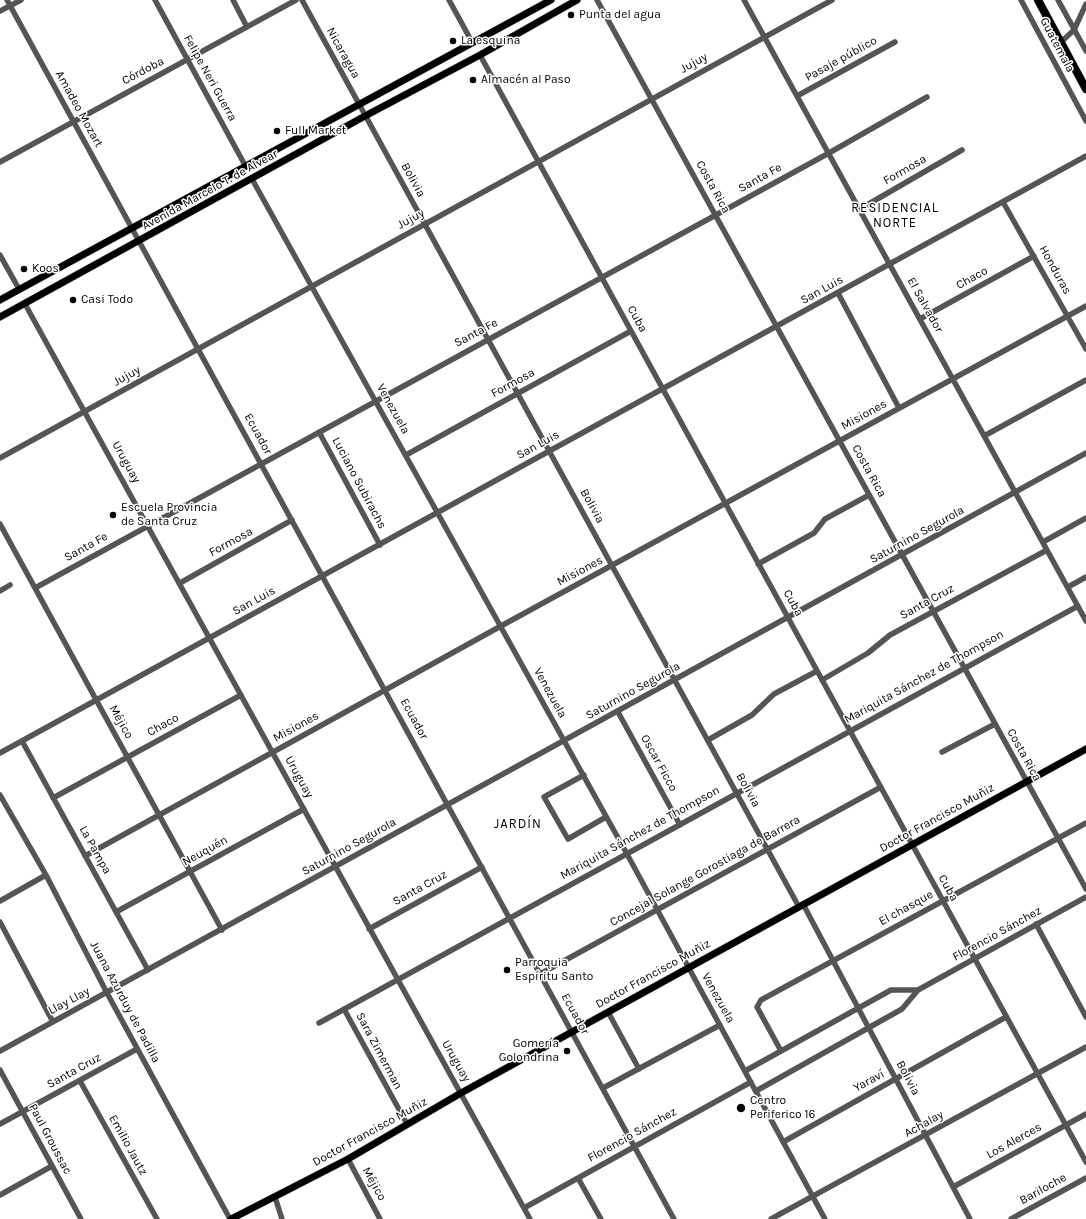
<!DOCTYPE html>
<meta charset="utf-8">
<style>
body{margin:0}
canvas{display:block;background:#fff}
</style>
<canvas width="1086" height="1219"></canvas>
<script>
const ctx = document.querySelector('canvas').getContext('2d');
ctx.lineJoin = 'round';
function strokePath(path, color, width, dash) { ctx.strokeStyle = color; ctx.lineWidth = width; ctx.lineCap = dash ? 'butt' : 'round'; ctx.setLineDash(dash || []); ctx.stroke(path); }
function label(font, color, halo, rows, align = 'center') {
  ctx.font = font + ' Karla,sans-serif'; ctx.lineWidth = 3; ctx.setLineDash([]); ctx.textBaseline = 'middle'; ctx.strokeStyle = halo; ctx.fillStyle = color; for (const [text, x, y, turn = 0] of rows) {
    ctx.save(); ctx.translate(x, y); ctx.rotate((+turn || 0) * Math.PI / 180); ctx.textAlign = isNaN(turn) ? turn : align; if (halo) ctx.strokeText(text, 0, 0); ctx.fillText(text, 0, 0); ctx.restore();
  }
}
const minor = new Path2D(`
 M7 0 674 1219
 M155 0 246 167
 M233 0 247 27
 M302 0 799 907
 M449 0 472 42
 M597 0 1086 889
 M744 0 1086 621
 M1021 0 1086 121
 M1058 0 1086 51
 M0 11 21 0
 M1061 42 1074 30 1086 4
 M480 55 1086 1162
 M797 96 895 42
 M0 162 296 0
 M252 179 627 854 825 1219
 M1003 202 1086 349
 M860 209 962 150
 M0 255 19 289
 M838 293 899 408
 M25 304 530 1219
 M920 319 1034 256
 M319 432 380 545
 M984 436 1086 380
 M406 455 631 331
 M0 458 832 0
 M0 524 222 930
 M1043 542 1086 518
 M758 564 814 533 825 519 869 495
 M180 583 292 520
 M1068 587 1086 577
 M35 588 829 153 927 97
 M0 591 10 585
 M822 680 868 653 890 635 1047 550
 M618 712 680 825
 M708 740 752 715 774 694 817 671
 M22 741 148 970
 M942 752 995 724
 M0 753 1086 156
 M584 775 544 797 568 839 606 817
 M0 795 46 875 107 993 230 1219
 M53 798 241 695
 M85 856 501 626 1086 306
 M0 901 46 875
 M803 904 970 1219
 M116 912 304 809
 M0 922 53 1022
 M1036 924 1086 1017
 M369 929 482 867
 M540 974 881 787
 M344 1009 407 1124
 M608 1012 639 1069
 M319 1023 1078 606
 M0 1051 1086 453
 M781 1051 757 1007 761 1000 1086 823
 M0 1070 81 1219
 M745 1071 891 990H918
 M80 1081 157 1219
 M603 1088 720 1025
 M756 1091 902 1009 918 990 1086 897
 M0 1124 137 1049
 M783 1142 1006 1017
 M348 1159 380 1219
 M578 1178 601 1219
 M953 1187 1086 1114
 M0 1195 52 1166
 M275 1197 282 1219
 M524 1208 751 1082
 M771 1219 1086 1047
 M1011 1219 1086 1178`);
const major = new Path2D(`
 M0 300 551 0
 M0 317 365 116 480 55 577 0
 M231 1219 348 1159 461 1093 1086 749`);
const highway = new Path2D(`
 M1038 0 1086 89`);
const markers = [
 [571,15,4,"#000"],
 [453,41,4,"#000"],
 [473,80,4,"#000"],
 [277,131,4,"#000"],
 [24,269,4,"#000"],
 [73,300,4,"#000"],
 [113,515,4,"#000"],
 [507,970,4,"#000"],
 [567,1051,4,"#000"],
 [741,1108,5,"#000"]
];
const poiNames = [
 ["Punta del agua",579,15],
 ["La esquina",461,41],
 ["Almacén al Paso",481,80],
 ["Full Market",285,131],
 ["Koos",32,269],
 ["Casi Todo",81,300],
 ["Escuela Provincia",121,508],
 ["de Santa Cruz",121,522],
 ["Parroquia",515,963],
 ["Espíritu Santo",515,977],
 ["Gomería",559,1044,"right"],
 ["Golondrina",559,1058,"right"],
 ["Centro",750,1101],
 ["Periferico 16",750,1115]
];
const streetNames = [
 ["Guatemala",1057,45,62],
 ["Nicaragua",343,53,61],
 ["Pasaje público",841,59,-29],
 ["Jujuy",694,63,-29],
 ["Córdoba",143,71,-28],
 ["Felipe Neri Guerra",210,78,61],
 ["Amadeo Mozart",79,109,61],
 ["Formosa",905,170,-30],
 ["Santa Fe",760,178,-29],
 ["Bolivia",413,180,61],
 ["Costa Rica",713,187,61],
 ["Avenida Marcelo T. de Alvear",210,190,-29],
 ["Jujuy",411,219,-29],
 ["Honduras",1055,270,61],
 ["Chaco",972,278,-29],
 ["San Luis",822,290,-29],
 ["El Salvador",925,305,61],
 ["Cuba",637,319,61],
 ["Santa Fe",476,333,-28],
 ["Jujuy",127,376,-29],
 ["Formosa",513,383,-29],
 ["Venezuela",393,409,61],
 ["Misiones",864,415,-29],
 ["Ecuador",258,434,61],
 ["San Luis",538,445,-29],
 ["Uruguay",126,462,61],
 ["Costa Rica",869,471,61],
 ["Luciano Subirachs",359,483,62],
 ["Bolivia",592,506,61],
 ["Saturnino Segurola",917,535,-29],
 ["Formosa",231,542,-29],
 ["Santa Fe",86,547,-29],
 ["Misiones",580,571,-28],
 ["San Luis",254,601,-29],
 ["Santa Cruz",927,602,-29],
 ["Cuba",793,603,61],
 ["Mariquita Sánchez de Thompson",924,677,-29],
 ["Saturnino Segurola",633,691,-29],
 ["Venezuela",550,693,61],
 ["Ecuador",414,719,61],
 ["Méjico",121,722,61],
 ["Chaco",163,725,-29],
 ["Misiones",296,727,-29],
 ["Costa Rica",1024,755,61],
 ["Oscar Ficco",659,763,61],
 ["Uruguay",299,777,61],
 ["Bolivia",748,790,61],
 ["Doctor Francisco Muñiz",937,818,-29],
 ["Mariquita Sánchez de Thompson",640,833,-29],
 ["Saturnino Segurola",349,847,-29],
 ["La Pampa",95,850,61],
 ["Neuquén",205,851,-29],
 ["Concejal Solange Gorostiaga de Barrera",705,871,-29],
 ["Santa Cruz",420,888,-29],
 ["Cuba",948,888,61],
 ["El chasque",906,908,-29],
 ["Florencio Sánchez",997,934,-29],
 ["Doctor Francisco Muñiz",653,974,-29],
 ["Venezuela",718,998,61],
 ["Llay Llay",69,1001,-28],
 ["Juana Azurduy de Padilla",125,1002,62],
 ["Ecuador",575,1014,61],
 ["Sara Zimerman",379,1051,62],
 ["Uruguay",456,1061,60],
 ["Santa Cruz",74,1071,-29],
 ["Bolivia",908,1078,62],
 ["Yaraví",869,1081,-29],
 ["Achalay",924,1124,-29],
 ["Doctor Francisco Muñiz",370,1132,-29],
 ["Florencio Sánchez",632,1135,-29],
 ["Paul Groussac",50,1139,62],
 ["Los Alerces",1014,1141,-29],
 ["Emilio Jautz",128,1145,61],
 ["Méjico",374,1184,61],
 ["Bariloche",1043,1189,-29]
];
const neighbourhoodNames = [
 ["RESIDENCIAL",895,208],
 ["NORTE",895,223],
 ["JARDÍN",518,824]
];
strokePath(major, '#dbdbdb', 8);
strokePath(highway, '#dbdbdb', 9);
strokePath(minor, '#555', 5.5);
strokePath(major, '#000', 7);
strokePath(highway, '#000', 8);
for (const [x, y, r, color] of markers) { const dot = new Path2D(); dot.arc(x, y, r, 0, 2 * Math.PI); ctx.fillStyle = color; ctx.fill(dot); strokePath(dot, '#fff', 1.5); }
label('12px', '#000', '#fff', poiNames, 'left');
label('12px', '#000', '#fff', streetNames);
ctx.letterSpacing = '1px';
label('13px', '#000', '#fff', neighbourhoodNames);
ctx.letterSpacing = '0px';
</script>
